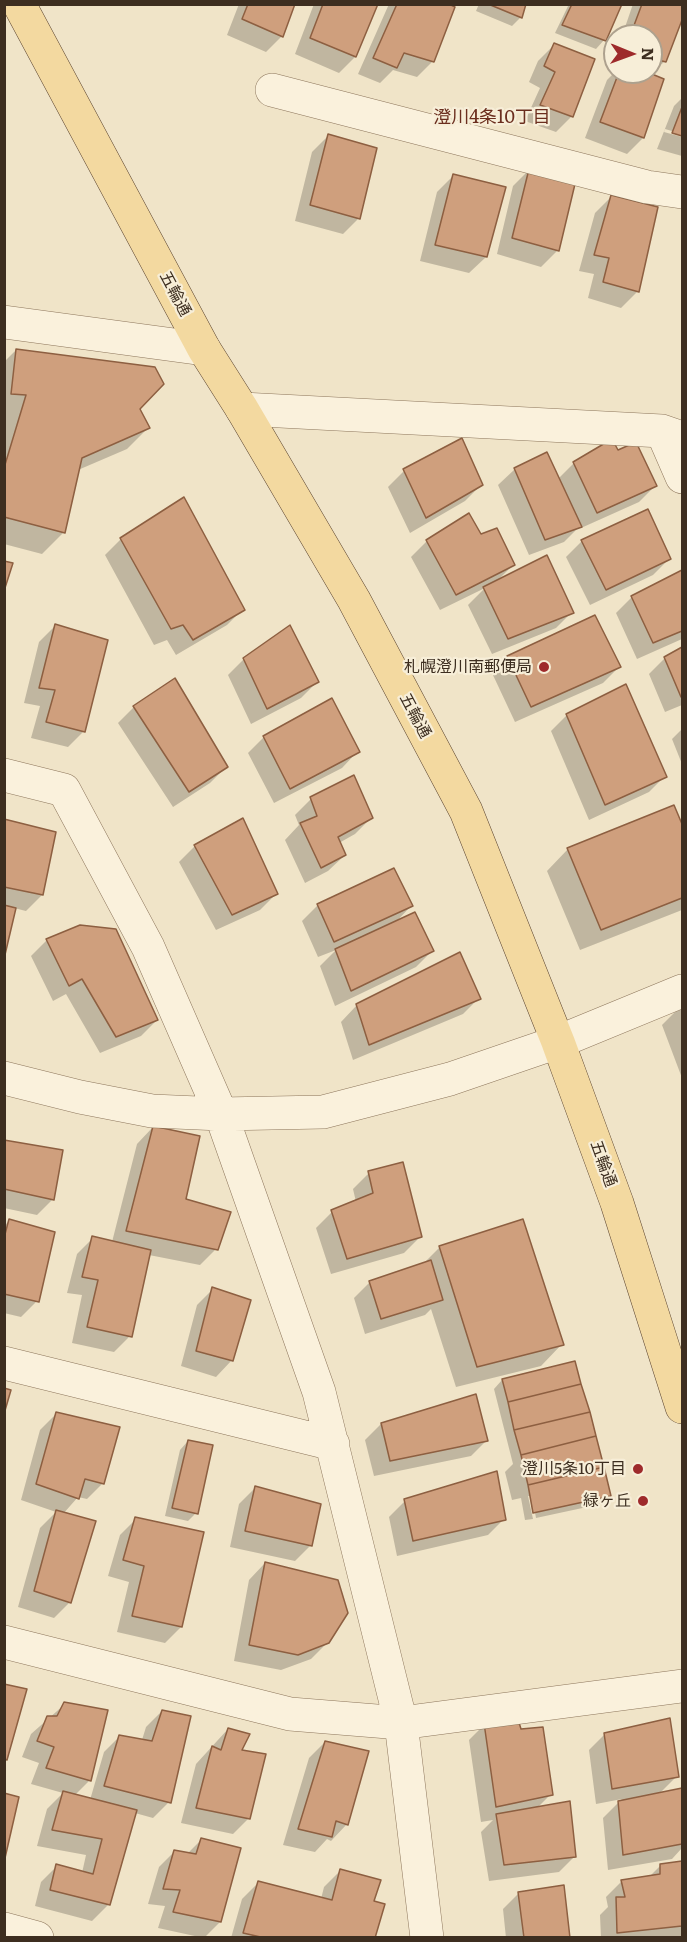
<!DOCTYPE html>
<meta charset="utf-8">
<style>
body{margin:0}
#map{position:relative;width:687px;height:1942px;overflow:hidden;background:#f0e4c8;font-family:Literata,serif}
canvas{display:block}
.frame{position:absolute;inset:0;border:6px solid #3d2e20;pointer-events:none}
.north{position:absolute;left:603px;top:24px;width:60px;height:60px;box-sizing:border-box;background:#f7eed8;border:2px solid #ada18e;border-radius:50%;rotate:91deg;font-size:16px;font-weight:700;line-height:24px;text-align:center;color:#3d2e20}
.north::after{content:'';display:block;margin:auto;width:21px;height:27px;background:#9e2a2b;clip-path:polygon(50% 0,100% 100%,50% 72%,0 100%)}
</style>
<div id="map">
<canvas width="687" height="1942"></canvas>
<div class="frame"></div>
<div class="north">N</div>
</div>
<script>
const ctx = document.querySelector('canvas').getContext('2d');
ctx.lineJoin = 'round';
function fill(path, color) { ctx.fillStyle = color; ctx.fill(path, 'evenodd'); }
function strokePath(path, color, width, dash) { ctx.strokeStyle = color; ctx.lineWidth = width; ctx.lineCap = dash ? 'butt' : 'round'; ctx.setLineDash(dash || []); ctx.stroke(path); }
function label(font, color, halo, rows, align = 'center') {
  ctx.font = font + ' Literata,"Noto Sans JP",serif'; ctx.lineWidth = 4.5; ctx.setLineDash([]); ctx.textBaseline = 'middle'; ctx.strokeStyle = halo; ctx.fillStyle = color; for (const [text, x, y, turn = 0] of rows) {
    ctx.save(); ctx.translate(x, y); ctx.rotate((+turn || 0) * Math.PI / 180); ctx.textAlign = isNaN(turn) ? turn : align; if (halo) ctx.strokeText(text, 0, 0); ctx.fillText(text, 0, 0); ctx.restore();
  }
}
const shadow = new Path2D(`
 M239 4H294L282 36 266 52 227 35Z
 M314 4H376L355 57 339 73 295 54Z
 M389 4H451L433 61 417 77 393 70 380 83 358 74Z
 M479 4H525L520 18 512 26 476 11Z
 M569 4H620L604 40 596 49 555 33Z
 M633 4H682V16L665 61 650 75 643 138 627 154 585 138 607 80 615 72H651V36H622Z
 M554 45 572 116 556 132 525 121 540 88 529 82 538 61Z
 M615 53V69L609 68Z
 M682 98V134L665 129 664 132 682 137V156L657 149 674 106Z
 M328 136 359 218 343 234 295 221 312 152Z
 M529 170 573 185 557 251 541 267 497 254 513 186Z
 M453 176 486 257 469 273 420 261 437 192Z
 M611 197 656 208 637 292 621 308 588 298 594 274 579 271 595 213Z
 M16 350 138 409 148 428 127 449 78 470 64 532 42 554 4 544V362Z
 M618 452 655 486 639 502 581 528 580 526 564 542 529 555 498 485 515 469 558 479 574 463Z
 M404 471 481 485 465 501 410 533 388 487Z
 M183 499 243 609 227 625 176 655 167 640 154 645 105 555 121 539Z
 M427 541 513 565 496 582 572 612 556 628 492 654 468 605 485 588 440 610 411 557Z
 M582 541 669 559 653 575 590 605 566 557Z
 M682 572V639L637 659 616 613 632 597Z
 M55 626 84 731 68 747 31 738 40 706 24 703 39 642Z
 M682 649V705L665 712 649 674 665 658Z
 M508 657 619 667 603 683 515 722 492 673Z
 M244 659 317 682 301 698 251 724 228 675Z
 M134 707 226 767 210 783 173 807 118 723Z
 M567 715 665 776 649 792 589 820 551 731Z
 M682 729V764L672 739Z
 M264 737 358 751 342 768 274 803 248 753Z
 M311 799 371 818 355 834 339 843 345 855 328 871 305 883 285 840 299 825 295 815Z
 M674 807 682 828V910L580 950 547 871 568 849Z
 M4 821 42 895 26 911 14 908 4 952Z
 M195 846 276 894 260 910 216 930 179 862Z
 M318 905 411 906 395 923 432 951 416 967 335 1006 320 966 336 950 318 957 302 921Z
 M80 927 157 1020 141 1036 100 1053 66 994 53 1001 31 956 47 940Z
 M479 998 463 1014 353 1060 341 1022 357 1005Z
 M682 1005V1078L662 1025Z
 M153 1127 184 1200 216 1249 200 1265 149 1255 130 1336 114 1352 72 1343 82 1295 67 1293 77 1254 93 1238 112 1242 137 1144Z
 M4 1141 53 1199 37 1215 4 1208Z
 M369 1173 420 1237 404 1253 331 1274 316 1228 332 1212 356 1202 353 1189Z
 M9 1221 37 1301 21 1317 4 1313V1226Z
 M440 1247 562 1344 541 1366 456 1387 431 1309 425 1315 365 1334 354 1298 370 1282 423 1264Z
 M213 1289 232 1360 216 1377 181 1366 197 1305Z
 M502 1380 609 1496 601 1504 536 1518 532 1496H528L533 1519 525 1520 521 1498 512 1500 505 1472 513 1464 494 1389Z
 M56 1414 103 1483 87 1499 78 1497 63 1514 70 1602 54 1618 18 1607 40 1528 56 1512 21 1500 40 1430Z
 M381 1424 487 1440 471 1456 374 1476 365 1440Z
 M188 1441 196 1513 188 1521 165 1516 180 1450Z
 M255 1488 311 1545 295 1561 230 1547 239 1504Z
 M405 1501 504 1519 488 1535 397 1556 389 1517Z
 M136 1519 181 1627 165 1643 117 1632 129 1582 108 1576 120 1535Z
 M265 1563 328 1642 311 1659 281 1670 234 1661 249 1580Z
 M65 1704 90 1780 74 1796 90 1800 104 1752 120 1736 142 1740 146 1727 162 1711 169 1802 153 1818 135 1813 108 1905 92 1921 35 1906 41 1882 57 1866 82 1873 86 1855 37 1846 47 1809 63 1793 31 1784 39 1763 22 1757 31 1734Z
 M485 1724 520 1731 551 1794 537 1808 575 1856 559 1872 489 1881 481 1832 493 1820 481 1822 469 1740Z
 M228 1729 240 1751 249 1818 233 1834 181 1823 196 1764Z
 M605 1734 677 1776 659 1794 681 1790 682 1848 672 1859 608 1870 603 1818 622 1799 596 1804 589 1750Z
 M325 1742 347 1824 331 1841 327 1839 315 1852 283 1845 309 1758Z
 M201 1840 220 1922 204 1938 158 1928 165 1906 148 1904 159 1867 175 1851 187 1854Z
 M682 1862V1938H601L600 1915 608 1907 606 1897 622 1881 649 1877 660 1866Z
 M340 1871 373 1902V1938H231L242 1899 258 1883 321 1899 324 1887Z
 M519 1893 568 1938H506L503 1909Z`);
const building = new Path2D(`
 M248 4H295L283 37 242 19Z
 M323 4H378L356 57 310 38Z
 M397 4H449L455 7 434 62 404 53 397 68 373 58Z
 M488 4H526L522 18Z
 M572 4H622L606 41 562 25Z
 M642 4H682V20L666 62 651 58V36H630Z
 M554 43 595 59 573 117 540 105 555 72 544 66Z
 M619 72H647L664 79 644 138 600 122Z
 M682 107V136L672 133Z
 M328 134 377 148 360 219 310 205Z
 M529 169 575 184 559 251 512 238Z
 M453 174 506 187 487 257 435 245Z
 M611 195 658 207 639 292 603 282 609 258 594 255Z
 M16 349 155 367 164 384 140 409 150 428 82 458 65 533 4 517V468L26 395 11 394Z
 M462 438 483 485 426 518 403 469Z
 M612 439 618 450 636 442 657 486 597 513 573 462Z
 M547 452 582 527 545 540 514 468Z
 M184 497 245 610 193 640 183 625 171 629 120 538Z
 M648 509 671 559 606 590 581 540Z
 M469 513 481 534 497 528 515 565 456 595 426 540Z
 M547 555 574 613 508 639 483 587Z
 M4 561 13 563 4 591Z
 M682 570V631L653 643 631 596Z
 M595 615 621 667 531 707 507 656Z
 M55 624 108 640 85 732 46 722 55 690 39 688Z
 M290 625 319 682 267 709 243 658Z
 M682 647V696L681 697 664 657Z
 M175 678 228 767 189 792 133 706Z
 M626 684 667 777 605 805 566 714Z
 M332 698 360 752 290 789 263 736Z
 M354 775 373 818 338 837 346 855 321 868 300 823 317 816 310 797Z
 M674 805 682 824V898L601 930 567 848Z
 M243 818 278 894 232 915 194 845Z
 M4 819 56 832 43 895 4 887Z
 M394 868 413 906 334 942 317 904Z
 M4 905 16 908 4 959Z
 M415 912 434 951 351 991 335 949Z
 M80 925 116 929 158 1020 116 1037 82 979 69 986 46 939Z
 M460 952 481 999 369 1045 356 1004Z
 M153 1126 200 1136 186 1199 231 1212 218 1250 126 1231Z
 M4 1140 63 1150 54 1200 4 1189Z
 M403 1162 422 1237 347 1259 331 1210 373 1193 368 1171Z
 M9 1219 55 1232 39 1302 4 1294V1238Z
 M523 1219 564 1345 477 1367 439 1246Z
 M92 1236 151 1250 132 1337 87 1327 98 1280 82 1277Z
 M431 1260 443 1300 381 1319 369 1281Z
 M212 1287 251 1300 233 1361 196 1351Z
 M575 1361 581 1384 508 1402 502 1379Z
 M581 1384 590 1412 514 1430 508 1402Z
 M4 1388 11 1390 4 1414Z
 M476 1394 488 1441 390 1461 381 1423Z
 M56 1412 120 1427 104 1484 85 1479 79 1499 36 1484Z
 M590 1412 596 1436 521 1455 514 1430Z
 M596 1436 604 1467 528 1485 521 1455Z
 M188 1440 213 1445 198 1514 172 1508Z
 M604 1467 611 1496 533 1513 528 1485Z
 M497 1471 506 1520 413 1541 404 1499Z
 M255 1486 321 1504 312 1546 245 1531Z
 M56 1510 96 1521 71 1603 34 1591Z
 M135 1517 204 1532 182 1627 132 1616 144 1566 123 1560Z
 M265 1562 338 1580 348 1613 329 1643 298 1655 249 1645Z
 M4 1684 27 1689 7 1760 4 1759Z
 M64 1702 108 1710 91 1781 46 1768 54 1747 37 1741 47 1716H57Z
 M162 1710 191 1716 171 1803 104 1786 119 1735 152 1741Z
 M516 1713 521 1729 543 1727 553 1795 496 1807 484 1723Z
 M670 1718 679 1777 612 1789 604 1733Z
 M228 1728 250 1734 242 1750 266 1754 250 1819 196 1808 212 1746 221 1750Z
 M325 1741 369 1751 348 1825 336 1821 332 1837 298 1829Z
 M682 1788V1844L623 1855 618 1801Z
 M63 1791 137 1810 110 1905 50 1890 56 1864 93 1874 102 1839 52 1830Z
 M4 1793 19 1797 5 1858H4Z
 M570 1801 576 1857 504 1865 496 1814Z
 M201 1838 241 1848 221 1922 173 1912 180 1890 163 1889 174 1850 196 1854Z
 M682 1861V1926L617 1933 616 1897H625L621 1880 660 1874V1864Z
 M340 1869 381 1880 374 1901 385 1904 375 1938H265L243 1933 258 1881 332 1900Z
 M564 1885 570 1938H524L518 1892Z`);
const street = new Path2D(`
 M272 90 647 187 682 192
 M4 322 204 349
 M242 409 662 431 682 438
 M662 431 682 477
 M4 775 64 790 148 947 221 1114 319 1392 401 1723 427 1938
 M4 1078 80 1097 152 1111 221 1114 323 1112 450 1079 558 1042 682 991
 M4 1363 333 1444
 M4 1642 290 1714 401 1723 682 1686
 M4 1929 37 1938`);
const primary = new Path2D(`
 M19 4 204 349 242 409 354 600 466 811 558 1042 617 1203 682 1407`);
const markers = [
 [544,667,6,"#9e2a2b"],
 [638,1469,6,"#9e2a2b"],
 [643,1501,6,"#9e2a2b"]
];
const streetNames = [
 ["五輪通",175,294,62],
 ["五輪通",415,716,62],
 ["五輪通",603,1164,70]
];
const poiNames = [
 ["札幌澄川南郵便局",532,667],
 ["澄川5条10丁目",626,1469],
 ["緑ヶ丘",631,1501]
];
const neighbourhoodNames = [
 ["澄川4条10丁目",492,118]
];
fill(shadow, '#0003');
fill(building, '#cf9f7d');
strokePath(building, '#8d5f41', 1.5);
strokePath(street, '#8d765c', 34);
strokePath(primary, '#5b4430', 34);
strokePath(street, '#faf1dc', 33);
strokePath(primary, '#f3d9a0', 33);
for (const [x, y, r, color] of markers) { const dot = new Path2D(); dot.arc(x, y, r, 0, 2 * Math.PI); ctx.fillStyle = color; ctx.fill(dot); strokePath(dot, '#f7eed8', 2); }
label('16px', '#3d2e20', '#f7eed8', streetNames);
label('16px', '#3d2e20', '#f7eed8', poiNames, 'right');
label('18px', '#6b2e1e', '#f7eed8', neighbourhoodNames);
</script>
